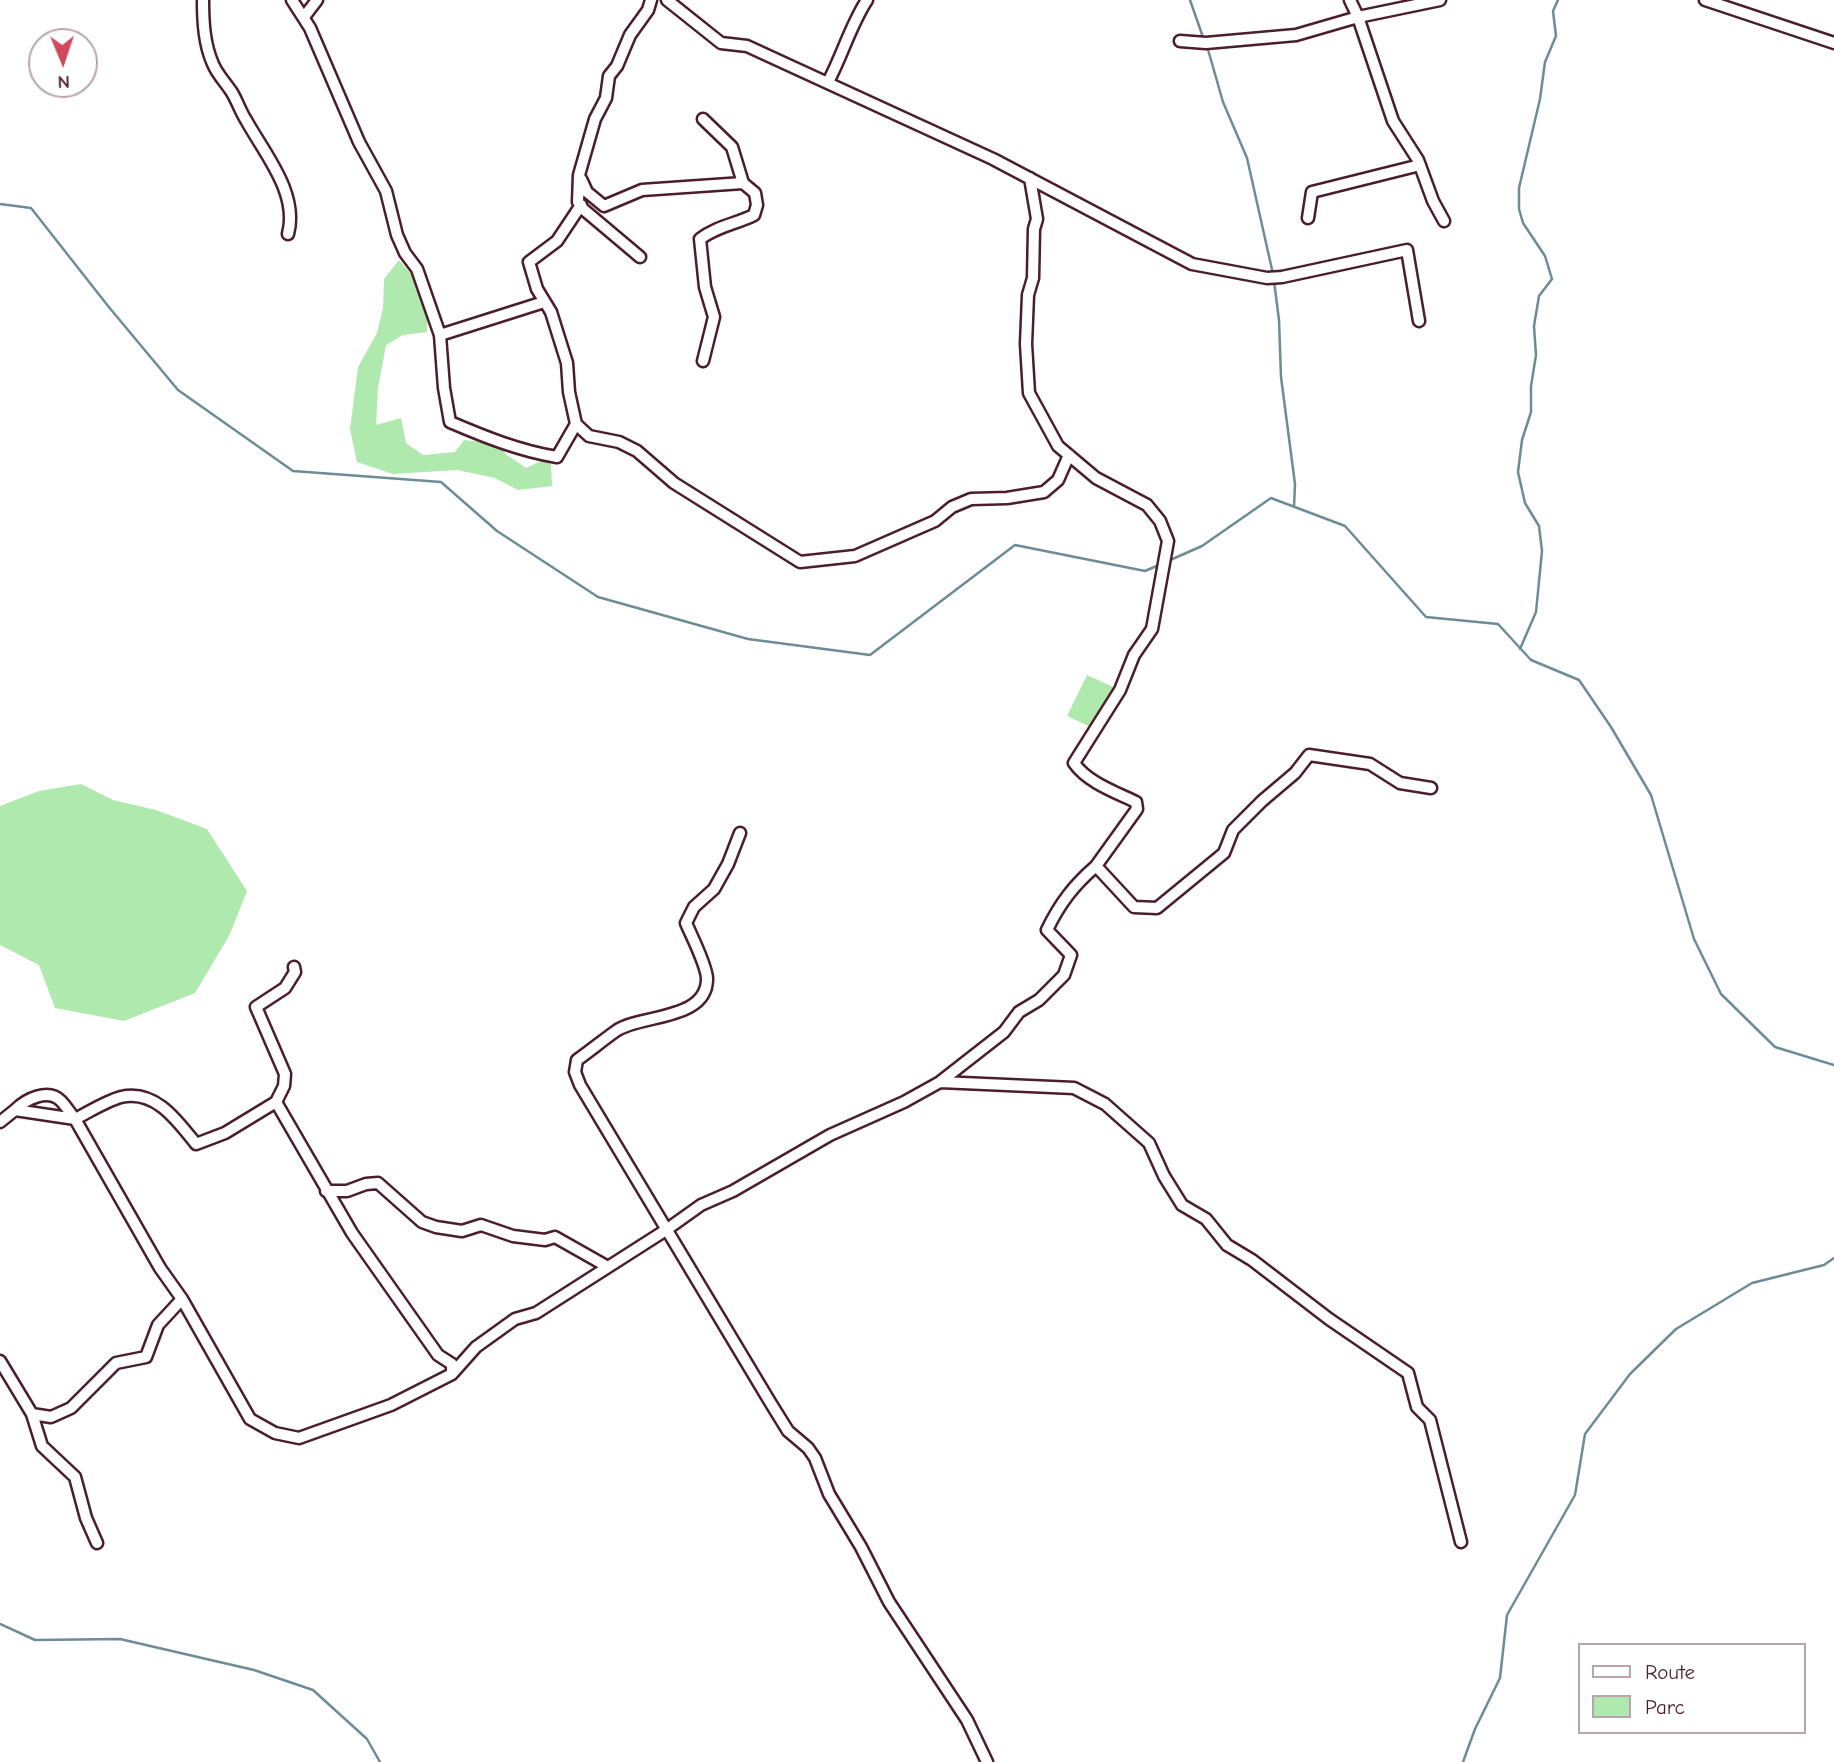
<!DOCTYPE html>
<style>
body{margin:0}
#map{position:relative;width:1834px;height:1762px;overflow:hidden;background:#fff;font-family:"Comic Neue",sans-serif}
canvas{display:block}
.legend{position:absolute;left:1578px;top:1643px;width:228px;height:91px;box-sizing:border-box;background:#fff;border:2px solid #b7a5aa;margin:0;padding:9px 12px;list-style:none;font-size:21px;color:#4a1f2b}
.legend li{display:flex;align-items:center;gap:14px;height:35px}
.legend b{width:35px;border:2px solid #b7a5aa}
.north{position:absolute;left:28px;top:28px;width:70px;height:70px;box-sizing:border-box;background:#fff;border:2px solid #b7a5aa;border-radius:50%;rotate:178deg;font-size:19px;font-weight:700;line-height:28px;text-align:center;color:#4a1f2b}
.north::after{content:'';display:block;margin:auto;width:24px;height:32px;background:#d1495b;clip-path:polygon(50% 0,100% 100%,50% 72%,0 100%)}
</style>
<div id="map">
<canvas width="1834" height="1762"></canvas>
<ul class="legend">
<li><b style="height:9px;background:#fff"></b>Route</li>
<li><b style="height:19px;background:#afe9ad"></b>Parc</li>
</ul>
<div class="north">N</div>
</div>
<script>
const ctx = document.querySelector('canvas').getContext('2d');
ctx.lineJoin = 'round';
function fill(path, color) { ctx.fillStyle = color; ctx.fill(path, 'evenodd'); }
function strokePath(path, color, width, dash) { ctx.strokeStyle = color; ctx.lineWidth = width; ctx.lineCap = dash ? 'butt' : 'round'; ctx.setLineDash(dash || []); ctx.stroke(path); }
const green = new Path2D(`
 M399 260C420 283 430 300 427 332L403 335 386 345 378 388 376 425 401 418 406 443 423 455 455 452 464 440 497 444 507 455 526 468 543 460 551 464 552 486 518 490 495 478 457 470 393 474 357 462 350 429 358 367 377 333 383 308 384 279Z
 M1087 675 1122 691 1099 731 1067 716Z
 M81 784 113 800 156 810 207 829 247 891 229 936 195 993 124 1021 55 1008 39 965 0 945V806L39 791Z`);
const stream = new Path2D(`
 M1190 0 1204 40
 M1207 46 1223 102 1247 158 1273 274
 M0 204 31 208 108 306 178 390 293 471 441 482 497 531 598 597 748 639 870 655 1015 545 1145 571 1159 565
 M1274 281 1279 320 1281 377 1295 484 1294 507
 M1168 561 1202 546 1271 498 1345 526 1426 617 1498 624 1531 660 1579 680 1611 727 1651 795 1694 939 1721 994 1775 1047 1834 1065
 M1520 649 1536 612 1542 551 1539 526 1525 503 1518 472 1522 440 1531 412V386L1536 355 1534 326 1539 296 1552 279 1545 256 1523 223 1519 209V188L1540 99 1545 62 1556 36 1553 11 1558 0
 M0 1624 35 1640 120 1639 254 1670 313 1690 367 1739 380 1762
 M1463 1762 1475 1729 1500 1678 1507 1615 1575 1495 1585 1434 1630 1374 1676 1329 1752 1283 1824 1265 1834 1258`);
const minor = new Path2D(`
 M203 0C203 21 204 44 213 64 217 74 225 82 231 91 237 100 240 111 246 120 264 153 299 193 288 234
 M292 0 310 28 359 142 386 191 397 235 405 253 417 269 440 335 444 388 450 422C485 437 520 451 557 457L576 424
 M667 0 721 43 747 46 993 159 1192 264 1267 278 1282 277 1407 250 1419 321
 M1350 0 1358 17 1393 121 1418 160 1433 201 1444 221
 M1705 0 1834 43
 M304 17 317 0
 M1180 41 1206 43 1296 35 1358 17 1440 0
 M828 82C842 56 851 24 867 0
 M703 119 732 147 743 183 755 193 757 205 754 215C736 224 717 226 700 239L705 287 714 317 703 361
 M1030 178 1037 219 1034 229 1033 278 1028 295 1026 344 1029 393 1058 446 1096 478 1147 505 1160 521 1168 541 1152 629 1134 655 1120 690 1074 763C1087 782 1115 792 1136 802L1137 809 1096 866
 M581 179 587 192 604 206 642 190 743 183
 M581 205 557 241 529 262 537 289 551 312 567 363 569 392 576 424 589 436 619 442 637 451 674 483 800 562 855 556 935 521 952 507 971 499 1007 498 1044 492 1058 480 1069 455
 M1308 218 1312 192 1420 165
 M640 257 583 209 578 202 579 175 595 119 606 98 609 76 617 66 630 35 648 10 651 0
 M440 335 544 302
 M740 833 728 864 714 889 694 907 686 923C692 937 706 964 707 978 708 1021 640 1014 616 1031 603 1040 590 1051 577 1060L575 1072 580 1085 770 1402 788 1431 808 1448 815 1458 829 1494 861 1547 889 1602 967 1720 987 1762
 M294 967 295 972 285 988 256 1007 285 1074 284 1086 276 1102 352 1233 438 1355 452 1364V1374
 M940 1082 1074 1088 1105 1104 1149 1143 1164 1176 1182 1205 1206 1219 1227 1245 1252 1260 1329 1319 1408 1373 1417 1407 1430 1420 1461 1542
 M15 1110C26 1099 48 1088 61 1101 66 1106 70 1113 75 1119 89 1112 106 1101 121 1097 155 1089 177 1120 196 1144L225 1133 276 1102
 M0 1122 15 1110 75 1119 160 1268 182 1299 250 1419 275 1433 299 1438 391 1405 452 1374 476 1347 515 1319 536 1313 666 1230 701 1205 733 1191 830 1135 904 1102 940 1082 1004 1032 1019 1012 1039 1000 1064 975 1071 955 1047 930C1060 903 1074 885 1096 866L1134 907 1157 908 1224 853 1233 830 1262 801 1295 773 1309 755 1370 764 1400 783 1431 788
 M326 1191H347L366 1184 378 1183 422 1222 436 1227 462 1231 481 1225 513 1236 545 1240 555 1237 608 1267
 M0 1361 32 1414 42 1446 75 1477 86 1518 97 1543
 M32 1414 51 1417 71 1408 116 1363 146 1357 158 1325 182 1299`);
fill(green, '#afe9ad');
strokePath(stream, '#6d8c96', 2.5);
strokePath(minor, '#4a1f2b', 15);
strokePath(minor, '#fff', 10);
</script>
